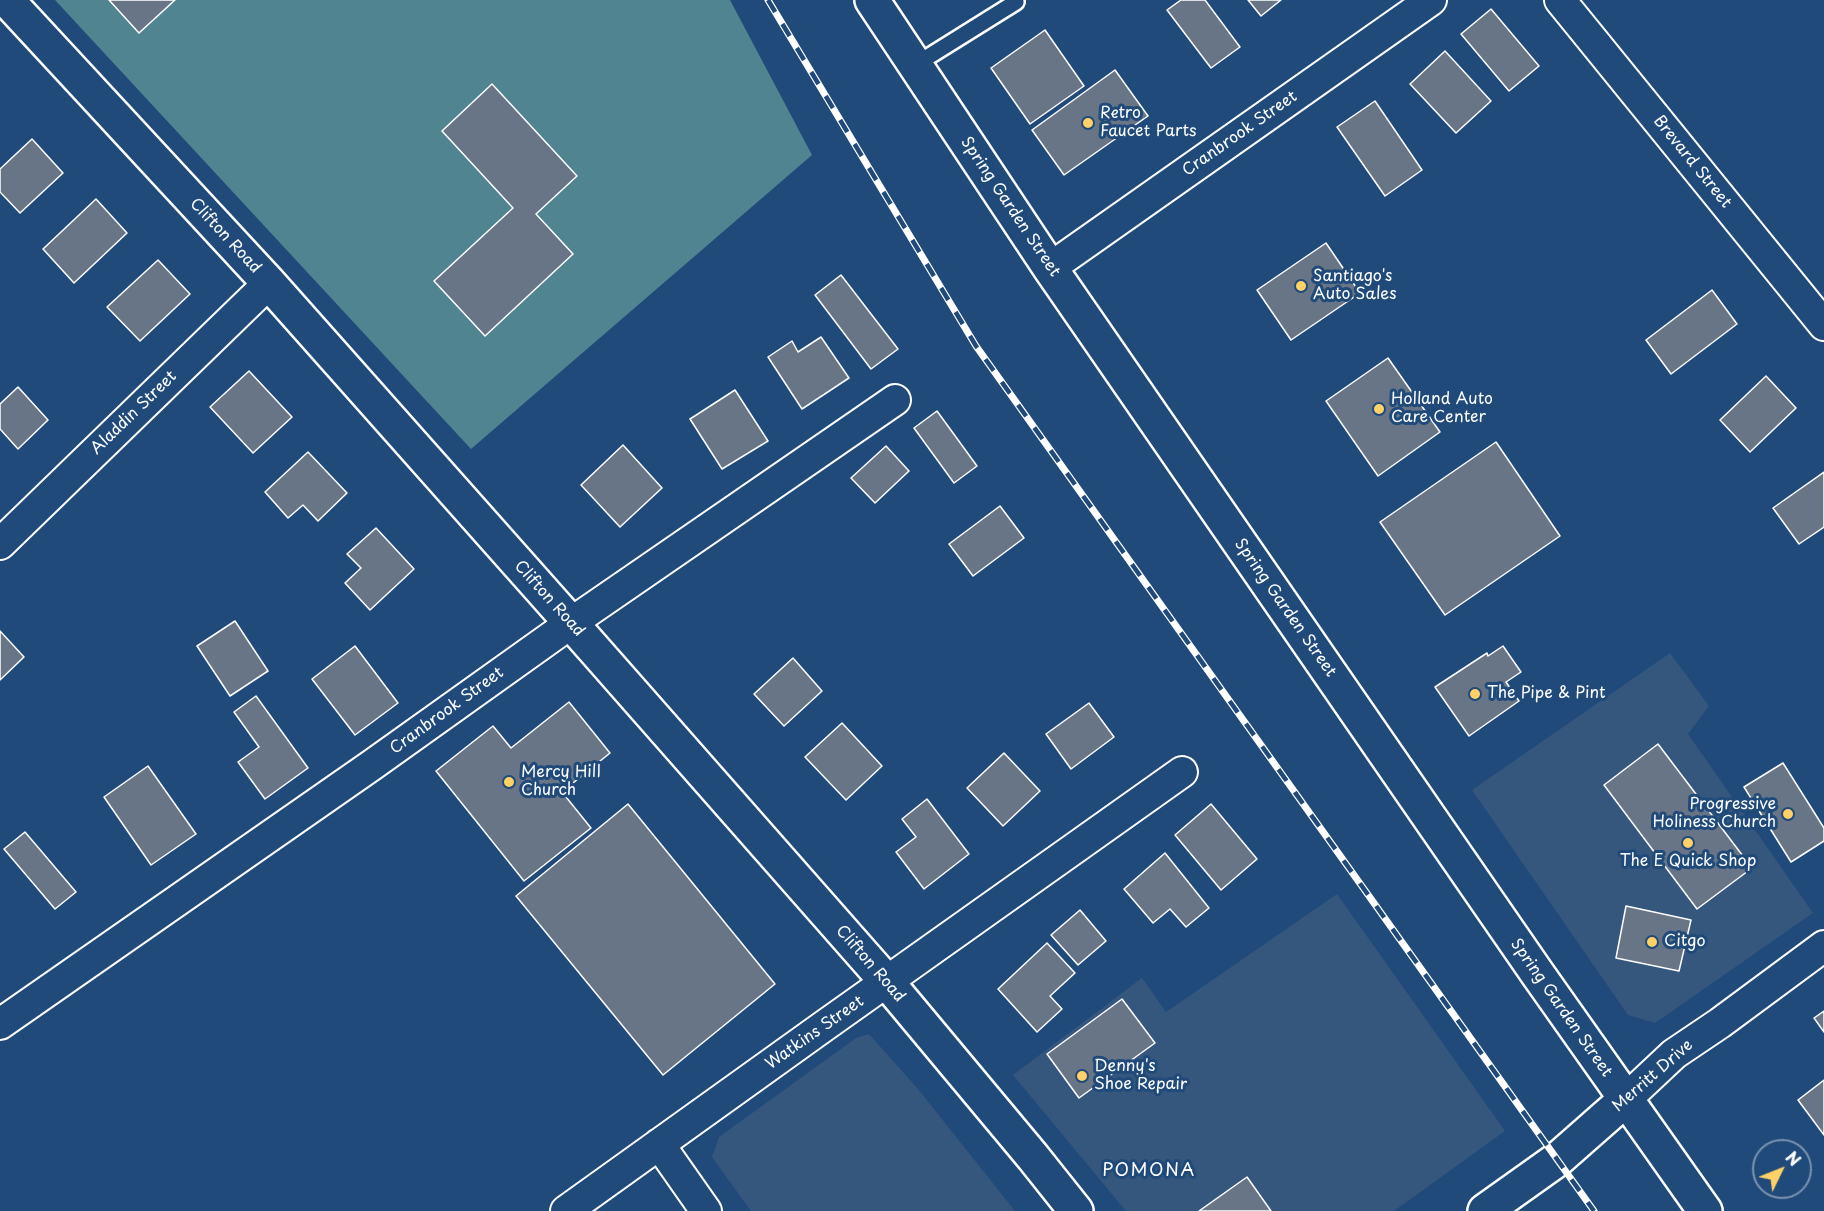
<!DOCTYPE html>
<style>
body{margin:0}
#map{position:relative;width:1824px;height:1211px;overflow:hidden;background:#1f4a7a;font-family:"Playpen Sans",sans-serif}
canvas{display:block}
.north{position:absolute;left:1752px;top:1139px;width:60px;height:60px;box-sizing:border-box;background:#1f4a7a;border:2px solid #7992af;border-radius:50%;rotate:47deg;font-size:16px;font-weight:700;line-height:24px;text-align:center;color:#fff}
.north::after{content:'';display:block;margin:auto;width:21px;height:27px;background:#ffd166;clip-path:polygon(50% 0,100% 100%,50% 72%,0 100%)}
</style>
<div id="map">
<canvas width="1824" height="1211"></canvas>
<div class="north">N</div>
</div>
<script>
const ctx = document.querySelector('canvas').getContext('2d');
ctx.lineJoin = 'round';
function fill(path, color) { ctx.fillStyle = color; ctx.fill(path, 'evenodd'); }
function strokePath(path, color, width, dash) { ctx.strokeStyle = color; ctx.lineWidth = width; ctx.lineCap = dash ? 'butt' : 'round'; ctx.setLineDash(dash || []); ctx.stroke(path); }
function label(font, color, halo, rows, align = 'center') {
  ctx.font = font + ' "Playpen Sans",sans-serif'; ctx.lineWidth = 6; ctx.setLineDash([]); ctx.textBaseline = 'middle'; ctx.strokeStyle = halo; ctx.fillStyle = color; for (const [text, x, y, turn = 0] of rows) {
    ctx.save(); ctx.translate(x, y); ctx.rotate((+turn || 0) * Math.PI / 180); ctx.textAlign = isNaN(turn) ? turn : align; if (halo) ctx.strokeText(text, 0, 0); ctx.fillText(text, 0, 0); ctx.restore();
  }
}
const built = new Path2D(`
 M1670 653 1709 706 1688 734 1813 913 1655 1023 1628 1015 1472 790Z
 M1337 894 1505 1131 1394 1211H1126L1013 1075 1142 978 1166 1012Z
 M869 1034 918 1089 1015 1211H751L712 1157 719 1137 856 1038Z`);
const green = new Path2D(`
 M55 0H730L812 155 471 449Z`);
const building = new Path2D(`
 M109 0H175L139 33Z
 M1181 0H1205L1240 47 1211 68 1167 10Z
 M1248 0H1281L1261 16Z
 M1491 9 1539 66 1509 91 1461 34Z
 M1045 30 1084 86 1030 124 991 68Z
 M1445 51 1491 101 1456 133 1410 84Z
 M1115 70 1148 116 1064 175 1032 130Z
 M492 84 577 176 536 214 573 254 485 336 434 281 513 208 442 131Z
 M1375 101 1422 170 1385 196 1337 127Z
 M32 139 63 173 20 213 0 192V169Z
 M96 199 127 233 74 283 43 249Z
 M1326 243 1360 293 1291 340 1257 290Z
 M158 260 190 294 140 341 107 307Z
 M841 275 898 349 871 369 815 295Z
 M1712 290 1737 324 1671 374 1646 340Z
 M821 337 849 378 802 409 768 357 792 341 798 352Z
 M1388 358 1440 432 1378 476 1326 401Z
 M249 371 292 417 253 453 210 407Z
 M1766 376 1796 408 1750 452 1720 420Z
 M18 387 48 420 18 449 0 429V404Z
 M735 390 768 441 722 469 690 419Z
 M937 411 977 466 954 483 914 428Z
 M1496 442 1560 536 1445 615 1380 522Z
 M623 445 662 488 620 527 581 485Z
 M886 446 909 471 875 503 851 478Z
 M308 452 347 493 318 521 303 505 288 518 265 492Z
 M1824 472V527L1799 544 1773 508Z
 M1000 506 1024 538 973 576 949 544Z
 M376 528 414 569 370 610 345 583 361 568 347 554Z
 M235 621 268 671 230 696 197 646Z
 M0 631 24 657 0 680Z
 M355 646 398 703 355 735 312 679Z
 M1503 646 1521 672 1506 682 1519 701 1469 736 1435 687 1487 653 1488 656Z
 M793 658 822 691 784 726 754 694Z
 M256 696 308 768 265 799 238 762 259 747 234 712Z
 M569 702 610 753 562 792 591 828 524 881 436 771 493 726 511 748Z
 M1089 703 1114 737 1071 769 1046 734Z
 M842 723 882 766 846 800 805 757Z
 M1658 744 1752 868 1697 909 1604 785Z
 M1004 753 1040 791 1003 826 967 788Z
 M1783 763 1824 828V841L1791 862 1744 787Z
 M148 766 196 834 151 865 104 797Z
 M927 799 969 854 924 889 896 852 916 837 902 819Z
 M628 804 775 984 663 1075 516 896Z
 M1211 804 1257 859 1221 890 1175 835Z
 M25 832 76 892 55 909 4 849Z
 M1165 853 1209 908 1186 927 1170 909 1153 923 1124 889Z
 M1626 906 1691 920 1679 971 1616 958Z
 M1080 910 1106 941 1078 965 1051 935Z
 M1047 943 1075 973 1050 996 1062 1009 1037 1032 998 989Z
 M1122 999 1155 1043 1079 1098 1047 1054Z
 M1824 1011V1032L1814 1018Z
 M1824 1080V1135L1798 1100Z
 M1247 1177 1271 1211H1199Z`);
const lane = new Path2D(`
 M915 65 1016 2`);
const street = new Path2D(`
 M1560 0 1824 325
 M1050 268 1431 0
 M0 544 269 283
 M0 1024 372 765 571 623 895 400
 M1625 1100 1674 1054 1720 1023 1824 946
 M659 1144 706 1211
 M566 1211 824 1026 1182 772`);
const secondary = new Path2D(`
 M7 0 269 283 571 623 887 982 1033 1157 1076 1211
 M872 0 1050 268 1537 973 1705 1211
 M1485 1211 1558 1159 1625 1100`);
const rail = new Path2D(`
 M768 0 976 346 1594 1211`);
const markers = [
 [1088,123,6,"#ffd166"],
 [1301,286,6,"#ffd166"],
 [1379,409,6,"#ffd166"],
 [1475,694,6,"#ffd166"],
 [509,782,6,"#ffd166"],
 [1788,814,6,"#ffd166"],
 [1688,843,6,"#ffd166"],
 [1652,942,6,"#ffd166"],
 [1082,1076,6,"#ffd166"]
];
const poiNames = [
 ["Retro",1100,114],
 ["Faucet Parts",1100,132],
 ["Santiago's",1313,277],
 ["Auto Sales",1313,295],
 ["Holland Auto",1391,400],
 ["Care Center",1391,418],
 ["The Pipe & Pint",1487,694],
 ["Mercy Hill",521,773],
 ["Church",521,791],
 ["Progressive",1776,805,"right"],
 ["Holiness Church",1776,823,"right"],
 ["The E Quick Shop",1688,862,"center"],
 ["Citgo",1664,942],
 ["Denny's",1094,1067],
 ["Shoe Repair",1094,1085]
];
const streetNames = [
 ["Cranbrook Street",1240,134,-35],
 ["Brevard Street",1692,162,51],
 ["Spring Garden Street",1010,207,56],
 ["Clifton Road",225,236,47],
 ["Aladdin Street",134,413,-44],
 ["Clifton Road",549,599,48],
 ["Spring Garden Street",1285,608,55],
 ["Cranbrook Street",447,711,-36],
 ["Clifton Road",870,964,49],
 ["Spring Garden Street",1561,1008,55],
 ["Watkins Street",815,1033,-35],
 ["Merritt Drive",1653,1076,-41]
];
const neighbourhoodNames = [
 ["POMONA",1149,1171]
];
fill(built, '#35577e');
fill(green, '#508491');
fill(building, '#687587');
strokePath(building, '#fff', 1.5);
strokePath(lane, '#fff', 20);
strokePath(street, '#fff', 34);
strokePath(secondary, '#fff', 38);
strokePath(lane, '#1f4a7a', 15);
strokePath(street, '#1f4a7a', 30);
strokePath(secondary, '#1f4a7a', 33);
strokePath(rail, '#fff', 7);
strokePath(rail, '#1f4a7a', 4.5, [14]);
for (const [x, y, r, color] of markers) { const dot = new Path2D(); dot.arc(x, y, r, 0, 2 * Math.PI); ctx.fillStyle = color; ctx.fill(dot); strokePath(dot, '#1f4a7a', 2); }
label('16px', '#fff', '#1f4a7a', poiNames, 'left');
label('16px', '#fff', '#1f4a7a', streetNames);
ctx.letterSpacing = '1.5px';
label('18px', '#fff', '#1f4a7a', neighbourhoodNames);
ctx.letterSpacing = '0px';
</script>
